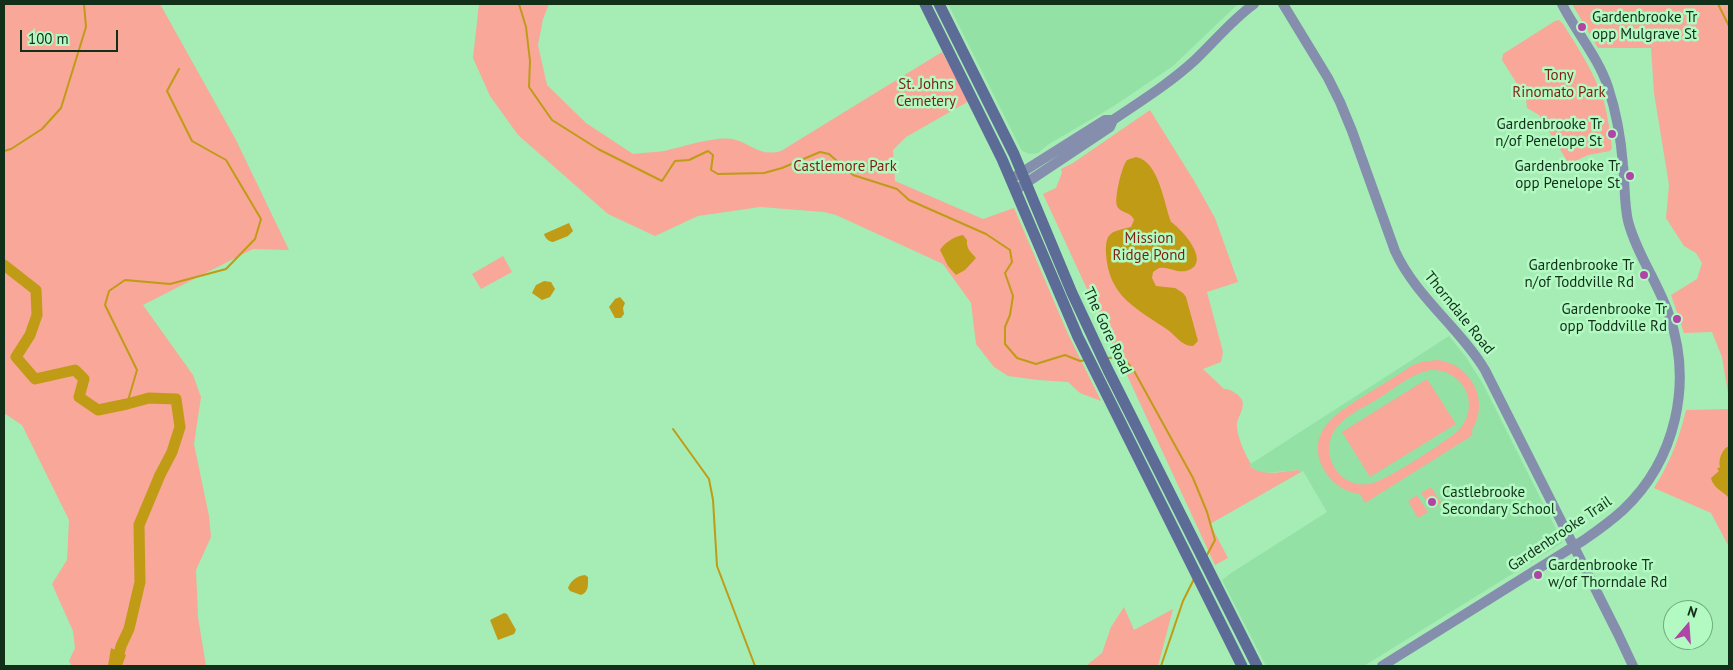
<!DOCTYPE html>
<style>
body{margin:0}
#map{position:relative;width:1733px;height:670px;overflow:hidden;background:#a5edb5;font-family:"PT Sans",sans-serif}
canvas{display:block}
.frame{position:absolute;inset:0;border:5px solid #122f1a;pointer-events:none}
.north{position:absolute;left:1663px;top:600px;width:50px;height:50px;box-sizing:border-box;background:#b2fac2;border:1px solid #72a97f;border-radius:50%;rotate:18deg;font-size:14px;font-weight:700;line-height:20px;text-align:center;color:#122f1a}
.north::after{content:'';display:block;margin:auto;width:18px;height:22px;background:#af46a7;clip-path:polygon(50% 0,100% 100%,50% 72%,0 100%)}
.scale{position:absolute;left:20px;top:30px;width:98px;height:22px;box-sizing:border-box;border:2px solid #122f1a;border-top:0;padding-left:6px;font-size:15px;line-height:18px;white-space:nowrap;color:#122f1a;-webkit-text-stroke:4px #b2fac2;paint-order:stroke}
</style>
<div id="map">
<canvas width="1733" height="670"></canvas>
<div class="frame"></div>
<div class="north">N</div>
<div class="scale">100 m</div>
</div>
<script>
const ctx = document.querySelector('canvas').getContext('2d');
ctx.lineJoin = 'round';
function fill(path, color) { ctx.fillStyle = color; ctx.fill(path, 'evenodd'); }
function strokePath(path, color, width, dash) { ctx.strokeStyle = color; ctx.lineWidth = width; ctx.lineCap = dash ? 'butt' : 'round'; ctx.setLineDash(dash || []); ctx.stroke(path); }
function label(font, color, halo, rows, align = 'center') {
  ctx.font = font + ' "PT Sans",sans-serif'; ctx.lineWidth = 5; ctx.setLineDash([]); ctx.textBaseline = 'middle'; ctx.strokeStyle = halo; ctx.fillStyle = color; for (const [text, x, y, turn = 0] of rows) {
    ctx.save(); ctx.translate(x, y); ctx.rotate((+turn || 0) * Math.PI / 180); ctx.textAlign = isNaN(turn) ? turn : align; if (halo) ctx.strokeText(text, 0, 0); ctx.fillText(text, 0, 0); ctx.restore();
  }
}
const built = new Path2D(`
 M948 4H1238L1173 66 1114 106 1049 144 1038 153 1030 154 1022 151Z
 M1449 336 1466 357 1483 384 1562 541V543L1364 666H1266L1222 580 1231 573 1327 512 1303 471 1301 472 1299 470 1264 473 1256 471 1249 465Z`);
const green = new Path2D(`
 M4 4H160L236 140 289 250 253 249 143 305 193 375 201 397 194 444 209 516 211 537 196 570 198 617 206 666H72L69 661 75 648 73 631 52 584 67 560 69 520 22 425 4 413Z
 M479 4H549L543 19 538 45 547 85 586 123 633 154C646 152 660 153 672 149 688 145 717 136 733 139 752 144 759 157 781 151L942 52 969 101 906 137 893 150 895 181 983 219 1014 208 1068 334 1101 401 1080 393 1068 382 1038 380 1008 376 994 367 976 344 971 303 943 264 836 215 824 212 760 207 698 216 655 236 608 214 518 135 490 96 473 58Z
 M1572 4H1729V399L1722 357 1712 332 1684 333 1671 295 1697 279 1702 263 1696 253 1684 246 1666 218 1669 185 1654 93 1651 48H1598Z
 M1559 20 1563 24C1579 49 1595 74 1604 102 1608 117 1610 133 1612 148L1610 151 1588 155 1569 164 1539 115 1527 108 1526 98 1502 60 1503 54 1506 52 1555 21Z
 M1150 110 1196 184 1215 218 1238 282 1207 292 1223 352 1221 362 1203 369 1224 389C1230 389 1232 391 1238 395 1250 405 1236 416 1237 427 1238 439 1245 454 1251 464L1249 465C1260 478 1284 471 1299 470L1301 472 1210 524 1228 558 1215 565 1043 194 1056 188 1062 173 1061 169 1073 163Z
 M503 256 512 272 481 289 472 274Z
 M1437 360C1472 364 1491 402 1471 432L1473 435 1365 503 1360 494C1344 492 1331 483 1323 468 1305 430 1340 411 1367 394 1382 385 1398 375 1413 365L1422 362ZM1431 370C1463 369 1481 404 1460 429 1449 440 1383 483 1369 484 1338 489 1317 451 1337 427 1347 414 1367 406 1381 397 1396 387 1413 373 1431 370Z
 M1427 379 1456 424 1370 477 1342 432Z
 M1729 409V547L1711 513 1654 488C1670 463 1679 439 1686 410Z
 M1431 487 1441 503 1432 509 1421 493Z
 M1417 495 1428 512 1418 518 1408 501Z
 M1124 607 1134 630 1173 609 1158 666H1086L1102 653 1111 627Z`);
const water = new Path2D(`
 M1136 157C1159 161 1164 204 1171 222 1183 230 1213 264 1186 271 1177 273 1167 266 1159 268L1153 272 1152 278 1156 286 1175 288 1183 293 1186 297 1198 341 1193 346C1183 347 1176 336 1168 330 1136 308 1109 297 1106 254 1105 230 1113 232 1131 227L1134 220C1131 211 1121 214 1117 206 1114 198 1122 166 1127 160Z
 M569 223 573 231 568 236 553 242C549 242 545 238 544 234Z
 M963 235 967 240C966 249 971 252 976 258L965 270 956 275 948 266 940 250C944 243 955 236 963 235Z
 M544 281 551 282 555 289 550 297 542 300 532 293 536 285Z
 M620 297 625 303 623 308 624 314 621 318H615L609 307 615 299Z
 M1729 446V498C1723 491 1713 488 1711 478L1719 471 1717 469 1720 467C1718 460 1722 449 1729 446Z
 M585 575 588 577C588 585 589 592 581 595L570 591 568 588C571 580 577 576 585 575Z
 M504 613 507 614 516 630 514 634 498 640 490 620Z
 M111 648 126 655 122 666H108Z`);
const stream = new Path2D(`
 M519 4 526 27 530 61 529 87 552 120 598 149 662 181 675 161 689 160 708 151 713 155 711 170 718 174 764 173 782 168 820 152 829 154 853 175 897 189 909 200 986 234 1010 250 1012 262 1005 273 1013 296 1010 315 1005 327V344L1017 358 1036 364 1065 355 1080 361 1086 360
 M1718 4 1729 26
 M4 151 11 149 42 129 61 108 86 27 84 4
 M1108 358 1122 357 1133 369 1193 478 1207 512 1215 540 1207 555
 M127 404 137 370 105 305 109 291 125 280 170 284 226 269 255 239 261 219 226 160 192 141 167 91 179 69
 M673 429 709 479 713 500 717 566 755 666
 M1161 666 1183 601 1194 579`);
const river = new Path2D(`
 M4 265 36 290 37 315 30 335 16 357 35 379 75 370 84 379 79 397 98 410 127 404 149 398 176 399 180 427 172 452 160 475 139 525 140 582 129 629 121 646 116 666`);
const tertiary = new Path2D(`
 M1283 4 1328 78 1340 102 1352 131 1395 251C1416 297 1459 327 1485 370L1618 634 1633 666
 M1016 176 1105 120H1113
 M1020 187 1110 127 1113 120C1141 101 1170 83 1195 60 1215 41 1232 20 1254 4
 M1382 666 1584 540C1597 531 1611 521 1623 510 1676 460 1693 383 1669 315 1658 282 1637 255 1628 221 1624 203 1625 184 1623 165 1621 139 1616 111 1608 87 1598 57 1576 32 1562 4`);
const secondary = new Path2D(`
 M925 4 1002 159 1078 337 1242 666
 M939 4 1014 154 1072 293 1108 370 1257 666`);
const markers = [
 [1582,27,5,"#af46a7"],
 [1612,134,5,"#af46a7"],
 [1630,176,5,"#af46a7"],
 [1644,275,5,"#af46a7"],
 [1677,319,5,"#af46a7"],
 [1432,502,5,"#af46a7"],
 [1538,575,5,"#af46a7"]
];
const poiNames = [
 ["Gardenbrooke Tr",1592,18,"left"],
 ["opp Mulgrave St",1592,35,"left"],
 ["Gardenbrooke Tr",1602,125],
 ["n/of Penelope St",1602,142],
 ["Gardenbrooke Tr",1620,167],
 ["opp Penelope St",1620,184],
 ["Gardenbrooke Tr",1634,266],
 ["n/of Toddville Rd",1634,283],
 ["Gardenbrooke Tr",1667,310],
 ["opp Toddville Rd",1667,327],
 ["Castlebrooke",1442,493,"left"],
 ["Secondary School",1442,510,"left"],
 ["Gardenbrooke Tr",1548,566,"left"],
 ["w/of Thorndale Rd",1548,583,"left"]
];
const parkNames = [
 ["Tony",1559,76],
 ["Rinomato Park",1559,93],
 ["St. Johns",926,85],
 ["Cemetery",926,102],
 ["Castlemore Park",845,167],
 ["Mission",1149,239],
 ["Ridge Pond",1149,256]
];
const streetNames = [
 ["Thorndale Road",1459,313,51],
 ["The Gore Road",1107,331,65],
 ["Gardenbrooke Trail",1560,534,-34]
];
fill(built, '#94e1a5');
fill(green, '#f8a799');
fill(water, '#c09b15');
strokePath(stream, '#c09b15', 2);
strokePath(river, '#c09b15', 11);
strokePath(tertiary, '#858fad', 10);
strokePath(secondary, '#5d6b97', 11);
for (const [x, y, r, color] of markers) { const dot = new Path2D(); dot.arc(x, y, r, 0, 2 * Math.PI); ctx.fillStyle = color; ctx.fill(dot); strokePath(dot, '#b2fac2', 2); }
label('15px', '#122f1a', '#b2fac2', poiNames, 'right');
label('15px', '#811e12', '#b2fac2', parkNames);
label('15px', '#122f1a', '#b2fac2', streetNames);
</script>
